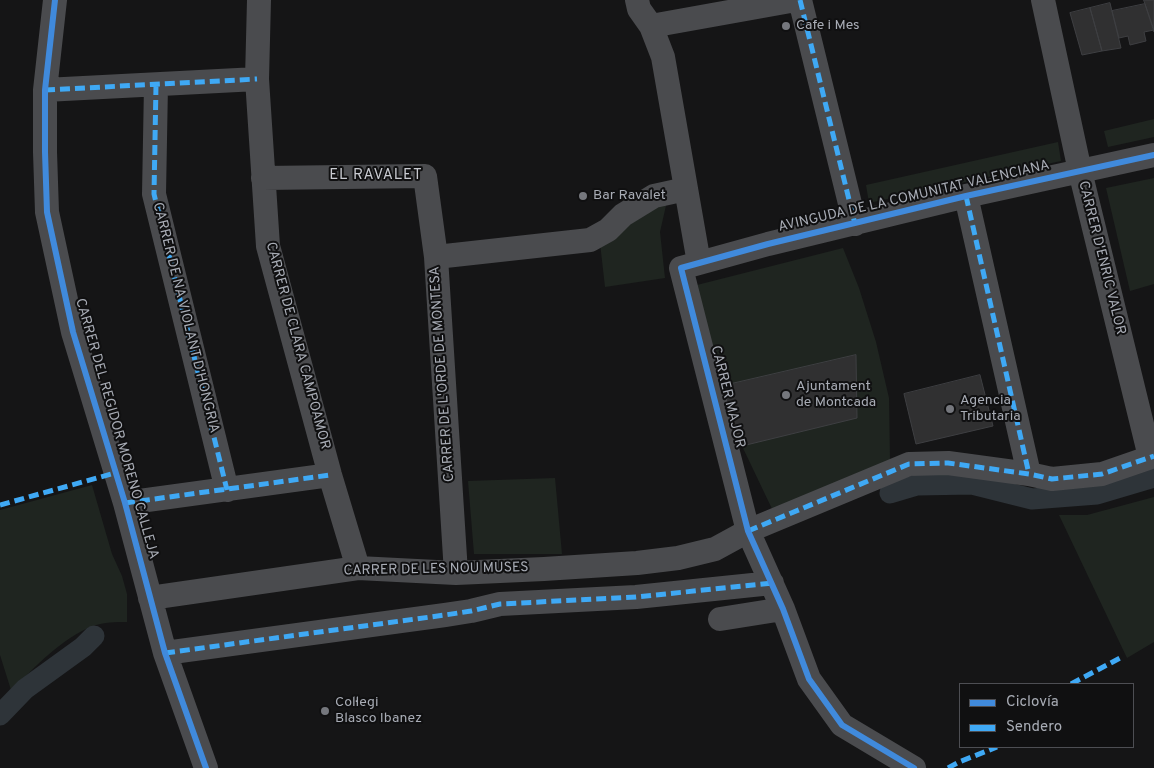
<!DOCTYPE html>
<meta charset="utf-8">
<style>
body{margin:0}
#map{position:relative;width:1154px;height:768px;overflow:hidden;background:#151516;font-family:Overpass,sans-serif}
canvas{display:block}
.legend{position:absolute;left:959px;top:683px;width:175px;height:65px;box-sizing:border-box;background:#101011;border:1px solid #4d4e53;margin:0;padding:6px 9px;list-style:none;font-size:15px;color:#a8acb5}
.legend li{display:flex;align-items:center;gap:10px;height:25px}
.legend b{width:25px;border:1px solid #4d4e53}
</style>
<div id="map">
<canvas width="1154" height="768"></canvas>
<ul class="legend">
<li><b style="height:6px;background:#408adc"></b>Ciclovía</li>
<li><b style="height:6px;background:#3fa9f5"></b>Sendero</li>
</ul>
</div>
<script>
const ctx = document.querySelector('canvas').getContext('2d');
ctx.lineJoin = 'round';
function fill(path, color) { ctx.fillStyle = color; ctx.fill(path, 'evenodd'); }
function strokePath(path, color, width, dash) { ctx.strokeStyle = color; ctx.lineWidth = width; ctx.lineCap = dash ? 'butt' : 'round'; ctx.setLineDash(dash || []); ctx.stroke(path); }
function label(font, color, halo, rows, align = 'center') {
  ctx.font = font + ' Overpass,sans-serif'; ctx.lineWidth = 4; ctx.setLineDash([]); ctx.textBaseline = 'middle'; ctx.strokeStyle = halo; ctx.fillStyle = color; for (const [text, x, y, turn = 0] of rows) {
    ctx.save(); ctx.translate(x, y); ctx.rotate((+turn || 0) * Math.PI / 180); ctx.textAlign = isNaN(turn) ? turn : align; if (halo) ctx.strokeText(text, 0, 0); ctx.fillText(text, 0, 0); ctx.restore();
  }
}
const green = new Path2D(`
 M1154 119V137L1108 147 1104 131Z
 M1058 142 1061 161 869 203 866 185Z
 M1154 178V284L1130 291 1106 188Z
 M667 201 660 232 665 278 605 287 600 243Z
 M843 248 859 288 876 342 889 398 890 460 774 513 742 446H734L693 286Z
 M555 478 562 554H474L468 481Z
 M92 485 112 554 122 576 127 594V622C116 622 104 622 93 626 60 639 36 667 11 690L0 655V510Z
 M1154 497V642L1127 658 1059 515H1087Z`);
const canal = new Path2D(`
 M890 493 917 485 972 484 1032 499 1097 494 1154 477
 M0 715 25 689 83 647 94 636`);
const building = new Path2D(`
 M1144 0H1154V32L1145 4Z
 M1110 3 1121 48 1102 51 1090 8Z
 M1145 4 1154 30 1144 32 1146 41 1130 45 1128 36 1119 38 1112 11Z
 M1090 8 1102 51 1082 55 1070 13Z
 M856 355 857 418 742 446H734L714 388Z
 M980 375 993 426 916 444 904 394Z`);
const street = new Path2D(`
 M55 0 45 90V152L47 212 73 332 125 503 165 653 206 768
 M259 0 257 79 268 246 330 475 358 568
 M637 0 639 9 651 26 663 57 699 263
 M800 0 855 224
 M1043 0 1080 171 1150 457
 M651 26 796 0
 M156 85 154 194 227 490
 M45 90 257 79
 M263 178 425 176 436 257 456 573
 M966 196 1029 474
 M436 257 590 240 608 230 623 215 654 196 686 189
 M125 503 330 475
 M150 598 358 568 456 573 544 569 637 563 678 558 715 549 748 531 909 464 948 463 1029 474 1052 479 1102 474 1154 456
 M720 619 783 609
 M165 653 445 615 471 611 500 604 636 597 772 583
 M914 768 842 725 809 679 783 609 748 531 681 268 768 244 966 196 1154 155`);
const quiet = new Path2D(`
 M800 0 855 224
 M156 85 154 194 227 490
 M45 90 257 79
 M966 196 1029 474
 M125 503 330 475
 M0 505 115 473
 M748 531 909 464 948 463 1029 474 1052 479 1102 474 1154 456
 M165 653 445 615 471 611 500 604 636 597 772 583
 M1071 684 1122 657
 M948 768 959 762 997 747`);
const cycleway = new Path2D(`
 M55 0 45 90V152L47 212 73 332 125 503 165 653 206 768
 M914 768 842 725 809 679 783 609 748 531 681 268 768 244 966 196 1154 155`);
const markers = [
 [786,26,5,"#75777d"],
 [583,196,5,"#75777d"],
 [786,395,5,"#75777d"],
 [950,409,5,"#75777d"],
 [325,711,5,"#75777d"]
];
const poiNames = [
 ["Cafe i Mes",796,26],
 ["Bar Ravalet",593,196],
 ["Ajuntament",796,387],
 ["de Montcada",796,403],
 ["Agencia",960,401],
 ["Tributaria",960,417],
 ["Col·legi",335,703],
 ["Blasco Ibanez",335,719]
];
const streetNames = [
 ["AVINGUDA DE LA COMUNITAT VALENCIANA",914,197,-13],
 ["CARRER D'ENRIC VALOR",1101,258,76],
 ["CARRER DE NA VIOLANT D'HONGRIA",185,318,76],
 ["CARRER DE CLARA CAMPOAMOR",297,346,75],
 ["CARRER DE L'ORDE DE MONTESA",443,374,-94],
 ["CARRER MAJOR",727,397,76],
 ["CARRER DEL REGIDOR MORENO CALLEJA",116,429,74],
 ["CARRER DE LES NOU MUSES",436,570,-1]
];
const neighbourhoodNames = [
 ["EL RAVALET",376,176]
];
fill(green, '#1f2520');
strokePath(canal, '#2e3439', 21);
fill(building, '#303031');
strokePath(building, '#3e3f42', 1);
strokePath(street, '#4a4b4e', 24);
strokePath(quiet, '#3fa9f5', 5, [10, 5]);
strokePath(cycleway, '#408adc', 6);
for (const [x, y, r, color] of markers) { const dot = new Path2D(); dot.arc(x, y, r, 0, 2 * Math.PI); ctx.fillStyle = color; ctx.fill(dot); strokePath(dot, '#101011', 2); }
label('14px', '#a8acb5', '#101011', poiNames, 'left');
label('14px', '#a8acb5', '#101011', streetNames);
ctx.letterSpacing = '1px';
label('15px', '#c9cbd1', '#101011', neighbourhoodNames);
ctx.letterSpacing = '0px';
</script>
